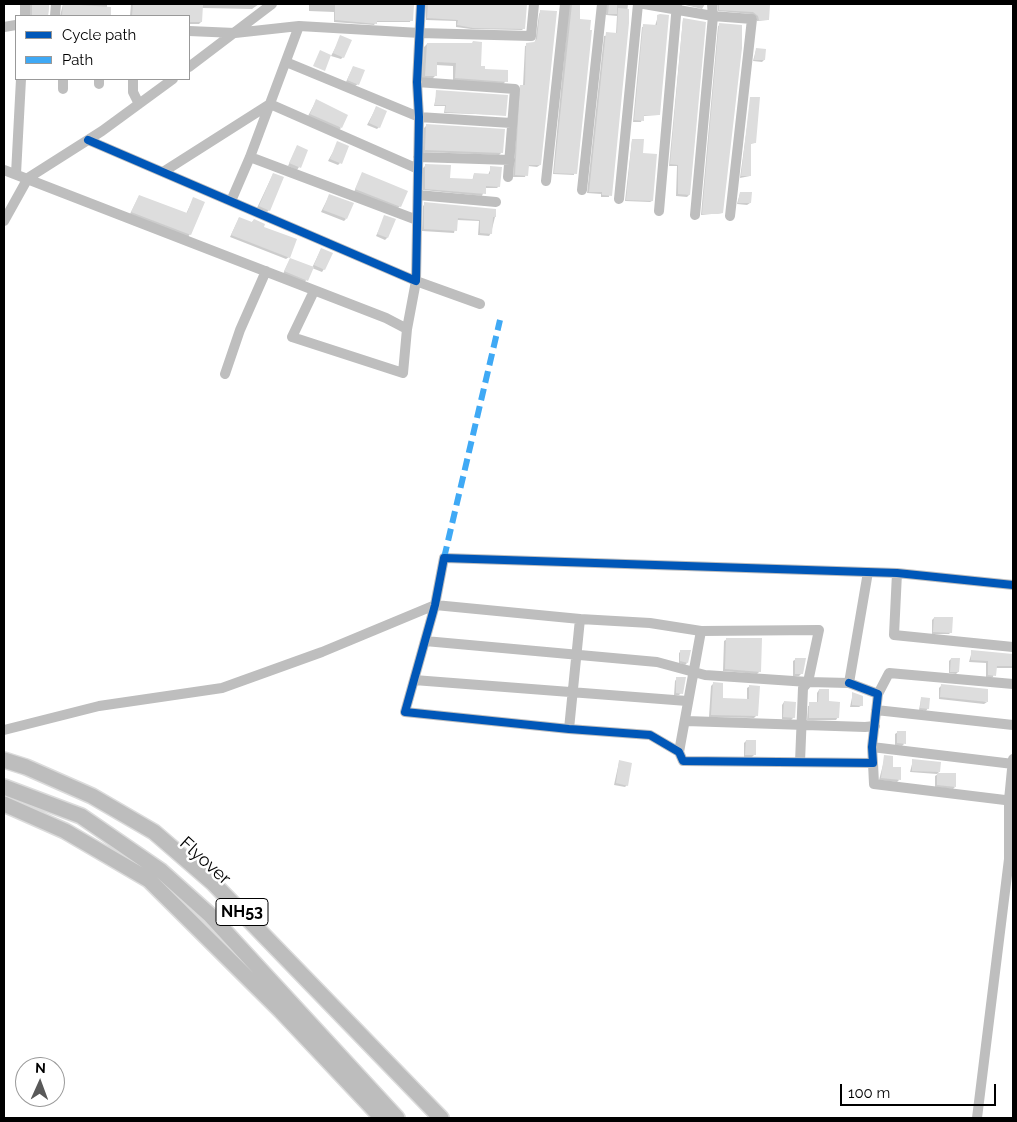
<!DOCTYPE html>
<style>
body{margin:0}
#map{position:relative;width:1017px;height:1122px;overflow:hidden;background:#fff;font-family:Raleway,sans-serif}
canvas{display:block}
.frame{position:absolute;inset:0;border:5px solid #000;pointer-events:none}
.legend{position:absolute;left:15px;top:15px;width:175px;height:65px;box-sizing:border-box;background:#fff;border:1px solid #999;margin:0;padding:6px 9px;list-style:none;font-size:15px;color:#000}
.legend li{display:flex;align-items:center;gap:10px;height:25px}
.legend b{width:25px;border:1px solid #999}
.north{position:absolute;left:15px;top:1057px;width:50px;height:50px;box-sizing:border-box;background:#fff;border:1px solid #999;border-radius:50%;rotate:2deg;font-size:14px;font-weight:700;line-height:20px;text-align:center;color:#000}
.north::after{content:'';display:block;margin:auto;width:18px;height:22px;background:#595959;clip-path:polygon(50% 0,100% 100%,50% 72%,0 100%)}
.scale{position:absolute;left:840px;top:1084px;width:156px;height:22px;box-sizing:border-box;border:2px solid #000;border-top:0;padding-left:6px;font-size:15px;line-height:18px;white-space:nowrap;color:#000;-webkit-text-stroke:4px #fff;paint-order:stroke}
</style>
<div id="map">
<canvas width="1017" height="1122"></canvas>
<div class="frame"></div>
<ul class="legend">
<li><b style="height:6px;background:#0057b8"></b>Cycle path</li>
<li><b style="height:6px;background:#3fa9f5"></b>Path</li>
</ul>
<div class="north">N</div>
<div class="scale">100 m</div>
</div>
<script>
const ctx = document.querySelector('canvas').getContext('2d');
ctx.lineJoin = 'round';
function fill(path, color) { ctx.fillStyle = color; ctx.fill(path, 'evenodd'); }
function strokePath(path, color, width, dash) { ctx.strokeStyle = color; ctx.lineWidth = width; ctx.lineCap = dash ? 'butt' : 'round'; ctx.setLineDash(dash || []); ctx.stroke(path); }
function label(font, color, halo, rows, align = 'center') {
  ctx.font = font + ' Raleway,sans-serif'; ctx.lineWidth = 5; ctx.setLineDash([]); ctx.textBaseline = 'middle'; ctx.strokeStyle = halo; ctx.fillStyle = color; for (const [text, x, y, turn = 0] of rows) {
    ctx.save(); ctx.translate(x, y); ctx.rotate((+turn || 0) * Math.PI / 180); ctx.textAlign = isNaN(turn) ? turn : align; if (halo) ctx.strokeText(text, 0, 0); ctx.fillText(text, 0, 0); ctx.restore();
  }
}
const shadow = new Path2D(`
 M30 4H49L48 16H29Z
 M63 4H107V8H110V16H60Z
 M131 4H259L252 9 202 8 201 22 199 24H189V16H130Z
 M309 4H414L410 22H376L374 25 334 22V12L309 11Z
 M426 4H525L524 28 522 30 471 29 456 27V21L426 20Z
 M569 4H579L574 175 553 174Z
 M606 4H628L609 197H601V194L587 193 604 36 616 34 617 16 606 15Z
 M681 4H705L702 9Z
 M717 4H769L768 20 757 21V18L751 14 718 11Z
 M541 11 540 165 537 167 528 166 525 177H513L519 89 523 86 525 46 535 43 539 14Z
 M658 16 659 115 643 116 641 122H633L642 27 655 26Z
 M683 19 689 195 687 197 676 196 677 166H669Z
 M720 25 722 213 701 215 718 26Z
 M341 37 343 57 341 59 331 56Z
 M427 44H471L480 67 506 81 503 84 453 81V66L436 65 435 76 432 79 422 78 424 47Z
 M756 50 764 60 762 62 753 61Z
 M353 67 358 84 355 86 346 82Z
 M437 92 505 115 444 113 445 106H434Z
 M751 98 755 143 750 144V176L740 178Z
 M316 101 341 128 339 130 308 116Z
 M376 108 379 127 377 129 367 125Z
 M426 126 502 152 499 155 423 152 424 128Z
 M632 140 642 154 652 201 650 202 625 201Z
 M338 143 340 163 338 165 328 161Z
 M297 147 299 167 297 170 288 166Z
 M426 165 449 180 472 181 474 174 488 175 491 168 499 186 497 188H485L482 196 423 190V168Z
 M273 174 269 210 267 212 257 208Z
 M362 174 400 206 398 208 354 192Z
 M740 193 750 203 747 205 737 204Z
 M139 196 186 214 193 199 190 234 188 237 130 214Z
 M329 196 346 219 344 221 321 212Z
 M425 204 495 217 491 233 489 236 478 235 479 221 457 220 454 233 422 231 423 206Z
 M385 217 387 238 385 240 376 236Z
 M239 218 251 223 254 220 289 257 286 259 230 237Z
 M321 249 324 269 322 272 312 268 305 282 283 274 290 259 312 268Z
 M1013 604V622H1012Z
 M934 618 951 632 949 634H932V620Z
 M727 639 760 671 757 674 723 671 724 641Z
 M681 651 687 663 685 665 679 663V653Z
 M972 651 1013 655V668H995L993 677H986V663L969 662Z
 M796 659 801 674 799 676H793V661Z
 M951 659 958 672 956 674 949 673V661Z
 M677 678 681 693 679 695H674L675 681Z
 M713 684 721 700H747V688L750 686 756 716 754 718 709 717 711 686Z
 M941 686 987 702 984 704 939 699V688Z
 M819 690 838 717 836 720H807L808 706 817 704V693Z
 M853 693 862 705 859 707H850Z
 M921 699 928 708 926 711 919 710Z
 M784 702 794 717 791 720 782 719V705Z
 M898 732 904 744 902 746 895 745V734Z
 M746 741 755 754 752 757H744V743Z
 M885 757 899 780 897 782 879 780Z
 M913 760 939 772 937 774 910 772Z
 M619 762 627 785 625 787 614 785Z
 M938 774 955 787 953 789 935 787V776Z`);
const building = new Path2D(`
 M32 4H49L48 16H32Z
 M63 4 111 7V16H62Z
 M133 4 203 5 202 22H189V16H132Z
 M335 4H414L413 21H377V24L335 20Z
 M435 4H527L525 29 473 28 457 25 458 20 427 18 428 5Z
 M572 4H580V19L591 20 590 30H592L577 174 554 173Z
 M609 4H617V14H608Z
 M719 4 770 5 769 20H759L758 16 753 12 719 10Z
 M618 8 629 9V23L612 196 602 195V192H589L606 32 617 33Z
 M540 10 557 11 541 165H529L528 176 515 175 520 85H525L526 43 534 42 537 39Z
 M660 14 669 15 660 115H644V121L634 120 643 24 657 25V15Z
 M683 18 706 22 690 195 678 194V165L670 164Z
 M719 23 742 25V48L723 213 718 214H702Z
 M340 35 352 40 344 58 333 53Z
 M473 41 482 42 481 66H485V69L508 70V82L455 78 456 63 437 62V76H425L427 43H472Z
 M756 48 766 49 765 60H754Z
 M320 50 331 55 325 71 313 66Z
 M353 66 365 70 359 85 347 80Z
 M436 90 508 95 506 116 445 112 446 105H435Z
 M750 97H760L756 143H751V176H741Z
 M316 99 348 115 342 128 310 114Z
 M376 106 387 111 380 128 369 123Z
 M426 124 505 129 503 153 425 150Z
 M632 139H644L643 153 657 154 653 201 626 200Z
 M337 141 349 146 342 164 330 159Z
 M297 145 308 150 301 168 289 163Z
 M425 164 451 165 450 178 473 179 474 173 490 174V166L502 167 500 187 486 186V194L425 189Z
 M362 172 408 191 401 207 355 189Z
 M273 173 284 177 270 211 259 206Z
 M740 192H752L751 203H738Z
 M329 194 354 203 347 219 323 210Z
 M139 195 187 213 193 197 205 202 191 235 131 212Z
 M424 202 496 209V217H493L492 234 480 233V220L458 218 457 231 424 229Z
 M384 215 396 219 388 238 377 234Z
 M239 217 252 222 254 219 265 224 264 227 297 239 290 258 231 235Z
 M321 248 333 253 325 270 314 265Z
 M290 258 314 267 308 281 284 271Z
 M934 617H953L952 633 933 632Z
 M726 638H762L761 672 725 669Z
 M680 650H691L688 663 680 661Z
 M971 650 1013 654V666H997L996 676 988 675V661L971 660Z
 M795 658H806L803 674H795Z
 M951 658H960L959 672H950Z
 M676 677H686L683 694 676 693Z
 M713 682 723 683V698L749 699V685L760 686 758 716 711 715Z
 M941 684 988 689V702L940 697Z
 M819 689H829V701L840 702 839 718H809V702H818Z
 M852 692 863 696V706L852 705Z
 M921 697 930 698 929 709 920 708Z
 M784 701 796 702 795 718 783 717Z
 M897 731H906V744L897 743Z
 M746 740H756V755H745Z
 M884 755 893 756V767H901V780L881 778Z
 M912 759 941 762 940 772 912 771Z
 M619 760 632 763 628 786 616 783Z
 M937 773H956V787L937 785Z`);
const minor = new Path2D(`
 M644 4 713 16 712 4
 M25 16V4
 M55 16 56 4
 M4 27 16 25
 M189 31 235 33 299 26 420 33 531 36 534 4
 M286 62 419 117 511 123
 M189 67 272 4
 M133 79V92L139 104
 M417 82 515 89 508 177
 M99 84V79
 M63 89V79
 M88 140 416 281 419 117 417 82 421 4
 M250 157 417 220
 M418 157 510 160
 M4 170 386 318 407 329 416 281 480 304
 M163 172 270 104 418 169
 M16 174 21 79
 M546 181 565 4
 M582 190 602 4
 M418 195 496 202
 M619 199 638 4
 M231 201 250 157 299 26
 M659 211 677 4
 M695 215 713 16 752 19 730 216
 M4 221 28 178 102 131 173 79
 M314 291 292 337 403 373 407 329
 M225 374 240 330 266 271
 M897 573 894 635 1013 647
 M425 641 657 662 705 675 808 682 803 688 800 762
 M414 680 687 701
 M849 683 878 694 872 747 873 763 683 761 679 752 650 735 569 729 405 712 435 605 444 558 897 573 1013 585
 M878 694 889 673 1013 684
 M876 710 1013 725
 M686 721 865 727 875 726
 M569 729 580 619
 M4 730 99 706 222 688 322 652 435 605 580 619 650 623 701 631 819 630 808 682 849 683 868 572
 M872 747 1013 764
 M679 752 701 631
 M873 763 874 784 1013 801
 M977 1118 1009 859V800L1013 759`);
const highway = new Path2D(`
 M4 760 26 767 92 796 154 832 213 883 441 1118
 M4 787 81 816 161 871 210 915 397 1118
 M4 804 65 831 149 880 281 1011 382 1118`);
const quiet = new Path2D(`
 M444 558 500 320`);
const cycleway = new Path2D(`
 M88 140 416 281 419 117 417 82 421 4
 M849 683 878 694 872 747 873 763 683 761 679 752 650 735 569 729 405 712 435 605 444 558 897 573 1013 585`);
const shields = [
 [242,912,52]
];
const shieldNames = [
 ["NH53",242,912]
];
const streetNames = [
 ["Flyover",205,861,42]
];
fill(shadow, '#0003');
fill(building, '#ddd');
strokePath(highway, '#dbdbdb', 18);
strokePath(minor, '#bebebe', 10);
strokePath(highway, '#bdbdbd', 15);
strokePath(quiet, '#3fa9f5', 6, [12, 6]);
strokePath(cycleway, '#0057b8', 8);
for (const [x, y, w] of shields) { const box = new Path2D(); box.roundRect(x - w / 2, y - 13.5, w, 27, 4); ctx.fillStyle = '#fff'; ctx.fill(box); strokePath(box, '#000', 1); }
label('bold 16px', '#000', null, shieldNames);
label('18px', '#000', '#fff', streetNames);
</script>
